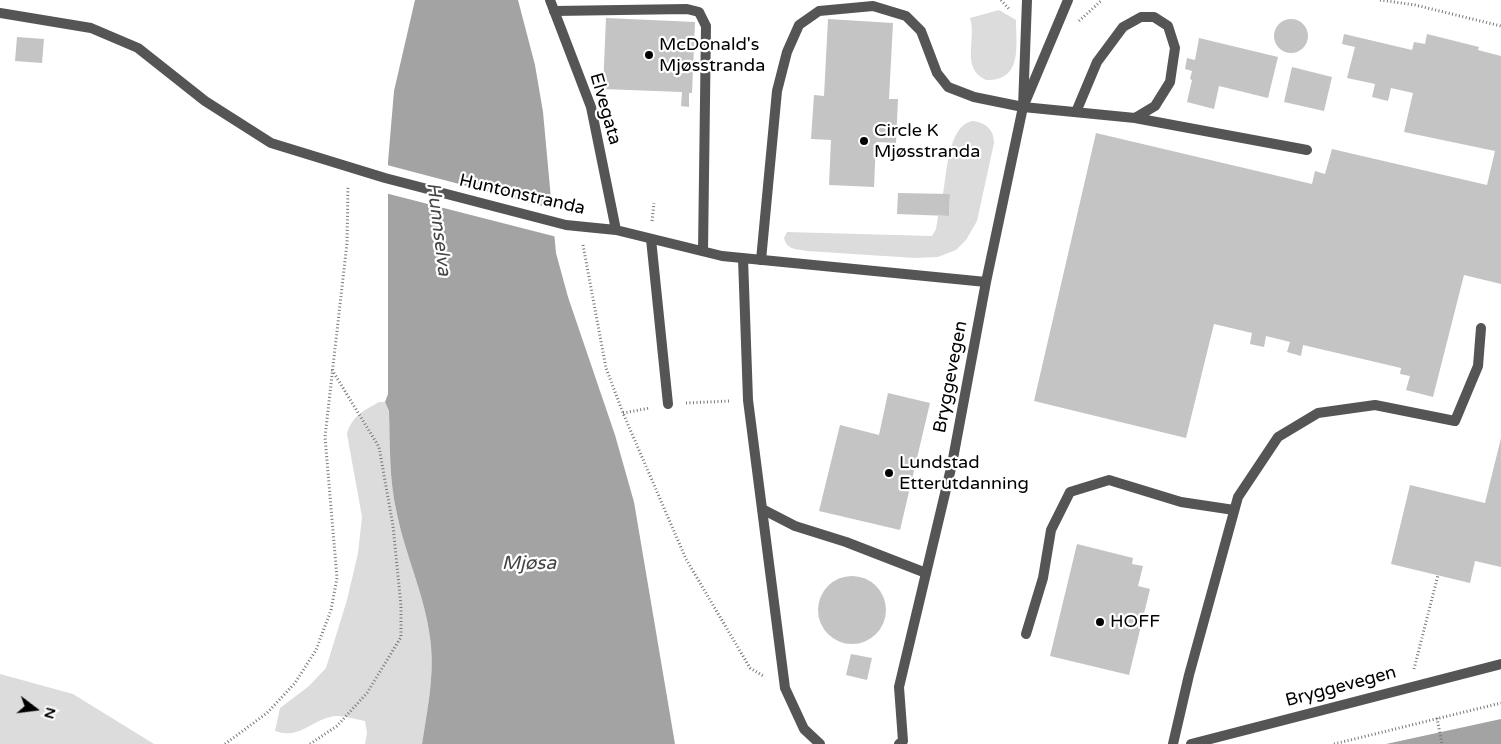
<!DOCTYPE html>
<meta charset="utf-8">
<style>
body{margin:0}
#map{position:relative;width:1501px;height:744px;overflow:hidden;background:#fff;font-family:"Varela Round",sans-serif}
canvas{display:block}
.north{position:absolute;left:10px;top:684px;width:50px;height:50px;-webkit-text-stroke:4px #fff;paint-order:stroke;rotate:105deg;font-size:14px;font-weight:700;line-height:20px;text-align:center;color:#000}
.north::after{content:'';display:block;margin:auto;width:18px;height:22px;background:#000;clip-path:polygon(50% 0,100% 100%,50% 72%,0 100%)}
</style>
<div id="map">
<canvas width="1501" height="744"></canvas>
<div class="north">N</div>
</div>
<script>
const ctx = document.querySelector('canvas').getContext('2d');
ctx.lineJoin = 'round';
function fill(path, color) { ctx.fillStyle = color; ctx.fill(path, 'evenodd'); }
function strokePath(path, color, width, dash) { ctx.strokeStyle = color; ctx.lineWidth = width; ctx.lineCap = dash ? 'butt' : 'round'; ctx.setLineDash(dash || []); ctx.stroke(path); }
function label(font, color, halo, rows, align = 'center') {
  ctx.font = font + ' "Varela Round",sans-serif'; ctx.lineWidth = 4.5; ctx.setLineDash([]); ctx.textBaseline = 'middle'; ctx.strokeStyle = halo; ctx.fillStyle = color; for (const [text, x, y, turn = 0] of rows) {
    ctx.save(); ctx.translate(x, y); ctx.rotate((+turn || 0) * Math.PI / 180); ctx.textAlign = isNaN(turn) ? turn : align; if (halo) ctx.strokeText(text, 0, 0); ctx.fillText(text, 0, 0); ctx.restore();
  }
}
const green = new Path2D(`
 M999 10 1016 20C1016 46 1023 81 986 80 960 68 977 40 970 18Z
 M972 121C985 122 994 129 994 143L977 221 966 240 956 250 938 257 915 258 807 251C796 249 787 250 784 238L787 232 932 236 936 229 938 216H949L950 194H943C947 173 948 126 972 121Z
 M379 402H385L389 411C390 445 389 480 397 514 406 558 427 600 431 646 434 678 427 712 422 744H365L367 733 365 721C353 719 341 714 330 717 308 723 299 739 275 731L280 708 309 686 326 668 347 600 358 553 362 517 347 434C352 416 363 411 379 402Z
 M0 674 73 694 154 744H0Z`);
const water = new Path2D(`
 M415 0H518L535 65 543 112 556 253 568 297 615 435 634 502 675 744H422C427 712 434 678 431 646 427 600 406 558 397 514 389 480 390 445 389 411L385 402 388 394V162L394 91Z
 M1501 719V744H1386Z`);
const pier = new Path2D(`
 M387 165 554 209 557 237 385 193Z`);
const building = new Path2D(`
 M606 18 695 22 692 93H689V107L681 106 682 92 603 89Z
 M1274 36a17 17 0 1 1 34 0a17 17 0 1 1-34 0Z
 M828 19 893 23 889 99H898L896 143 876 142 874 187 829 185 831 140 811 139 814 95 824 96Z
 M1344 34 1412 50 1414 42 1425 44 1427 34 1479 47 1478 50 1501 56V284L1464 275 1433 397 1406 390 1410 376 1400 374 1401 368 1303 345 1301 356 1287 352 1290 342 1266 336 1264 347 1250 344 1252 333 1214 324 1186 438 1034 401 1096 133 1312 184 1315 171 1325 174 1332 149 1487 185 1495 151 1404 132 1413 93 1391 88 1388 101 1372 97 1375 84 1347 78 1355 47 1342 44Z
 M17 37 44 39 42 63 15 61Z
 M1199 38 1278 57 1268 98 1219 86 1214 109 1187 102 1192 80 1190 79 1192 71 1185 69 1187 58 1195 60Z
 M1292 67 1332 77 1324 111 1284 102Z
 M898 193 950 194 949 216 897 214Z
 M888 393 930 403 900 530 819 511 840 425 879 435Z
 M1501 438V567L1475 561 1470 583 1391 564 1410 485 1485 503Z
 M1077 544 1133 558 1132 564 1143 566 1138 586 1150 589 1129 675 1050 656Z
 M818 610a34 34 0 1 1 68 0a34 34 0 1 1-68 0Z
 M851 654 872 658 867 680 846 675Z`);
const path = new Path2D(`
 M1001 0 1009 9
 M1380 0 1415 5 1501 26
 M1079 21 1102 0
 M652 221 654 203
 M583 245 606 368 623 413 686 559 750 668 765 677
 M686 403 730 401
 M623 413 650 408
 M1414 669 1438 575
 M1437 718 1442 744
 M225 744 267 713 295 683 316 650 331 610 337 578 325 437 347 243 348 186
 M310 744 337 726 367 693 401 637V606L393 526 379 447 332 370
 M1334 744 1501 703`);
const lane = new Path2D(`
 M554 11 687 9 699 12 706 26 703 251
 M1135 118 1307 150
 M651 239 668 404
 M761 260 777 91 787 52 799 25 819 11 873 6 906 16 921 31 937 73 948 87 974 97 1023 107 1135 118 1155 106 1170 82 1175 48 1168 26 1154 17H1141L1123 27 1097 62 1076 112
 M762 509 795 526 846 542 926 573
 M1026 634 1043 578 1051 530 1070 492 1109 480 1181 502 1234 510
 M1173 744 1189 675 1238 497 1278 437 1318 413 1375 405 1455 421 1478 366 1481 328`);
const street = new Path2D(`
 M550 0 591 107 616 230
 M0 13 91 28 138 48 205 101 271 143 385 178 566 225 616 230 722 256 986 282
 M1026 100 1068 0
 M743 258 748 400 785 688 804 729 820 744
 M899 744 903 741 899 687 952 464 986 282 1023 107 1027 0
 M1191 744 1501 664`);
const markers = [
 [649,55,5,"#000"],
 [864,141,5,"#000"],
 [889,473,5,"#000"],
 [1100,622,5,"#000"]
];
const poiNames = [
 ["McDonald's",659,45],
 ["Mjøsstranda",659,66],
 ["Circle K",874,131],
 ["Mjøsstranda",874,152],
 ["Lundstad",899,463],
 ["Etterutdanning",899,484],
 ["HOFF",1110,622]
];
const streetNames = [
 ["Elvegata",605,109,74],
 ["Huntonstranda",522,195,13],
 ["Bryggevegen",951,377,-79],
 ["Bryggevegen",1341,687,-15]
];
const waterNames = [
 ["Hunnselva",438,229,83],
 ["Mjøsa",529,564]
];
fill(green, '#dcdcdc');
fill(water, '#a3a3a3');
fill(pier, '#fff');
fill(building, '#c4c4c4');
strokePath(path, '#777', 3, [1, 2.5]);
strokePath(lane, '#555', 10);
strokePath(street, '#555', 10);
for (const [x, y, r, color] of markers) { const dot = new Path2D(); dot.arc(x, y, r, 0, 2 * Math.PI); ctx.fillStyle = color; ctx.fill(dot); strokePath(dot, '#fff', 2); }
label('18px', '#000', '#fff', poiNames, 'left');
label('18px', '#000', '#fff', streetNames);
label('italic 19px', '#444', '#fff', waterNames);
</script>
